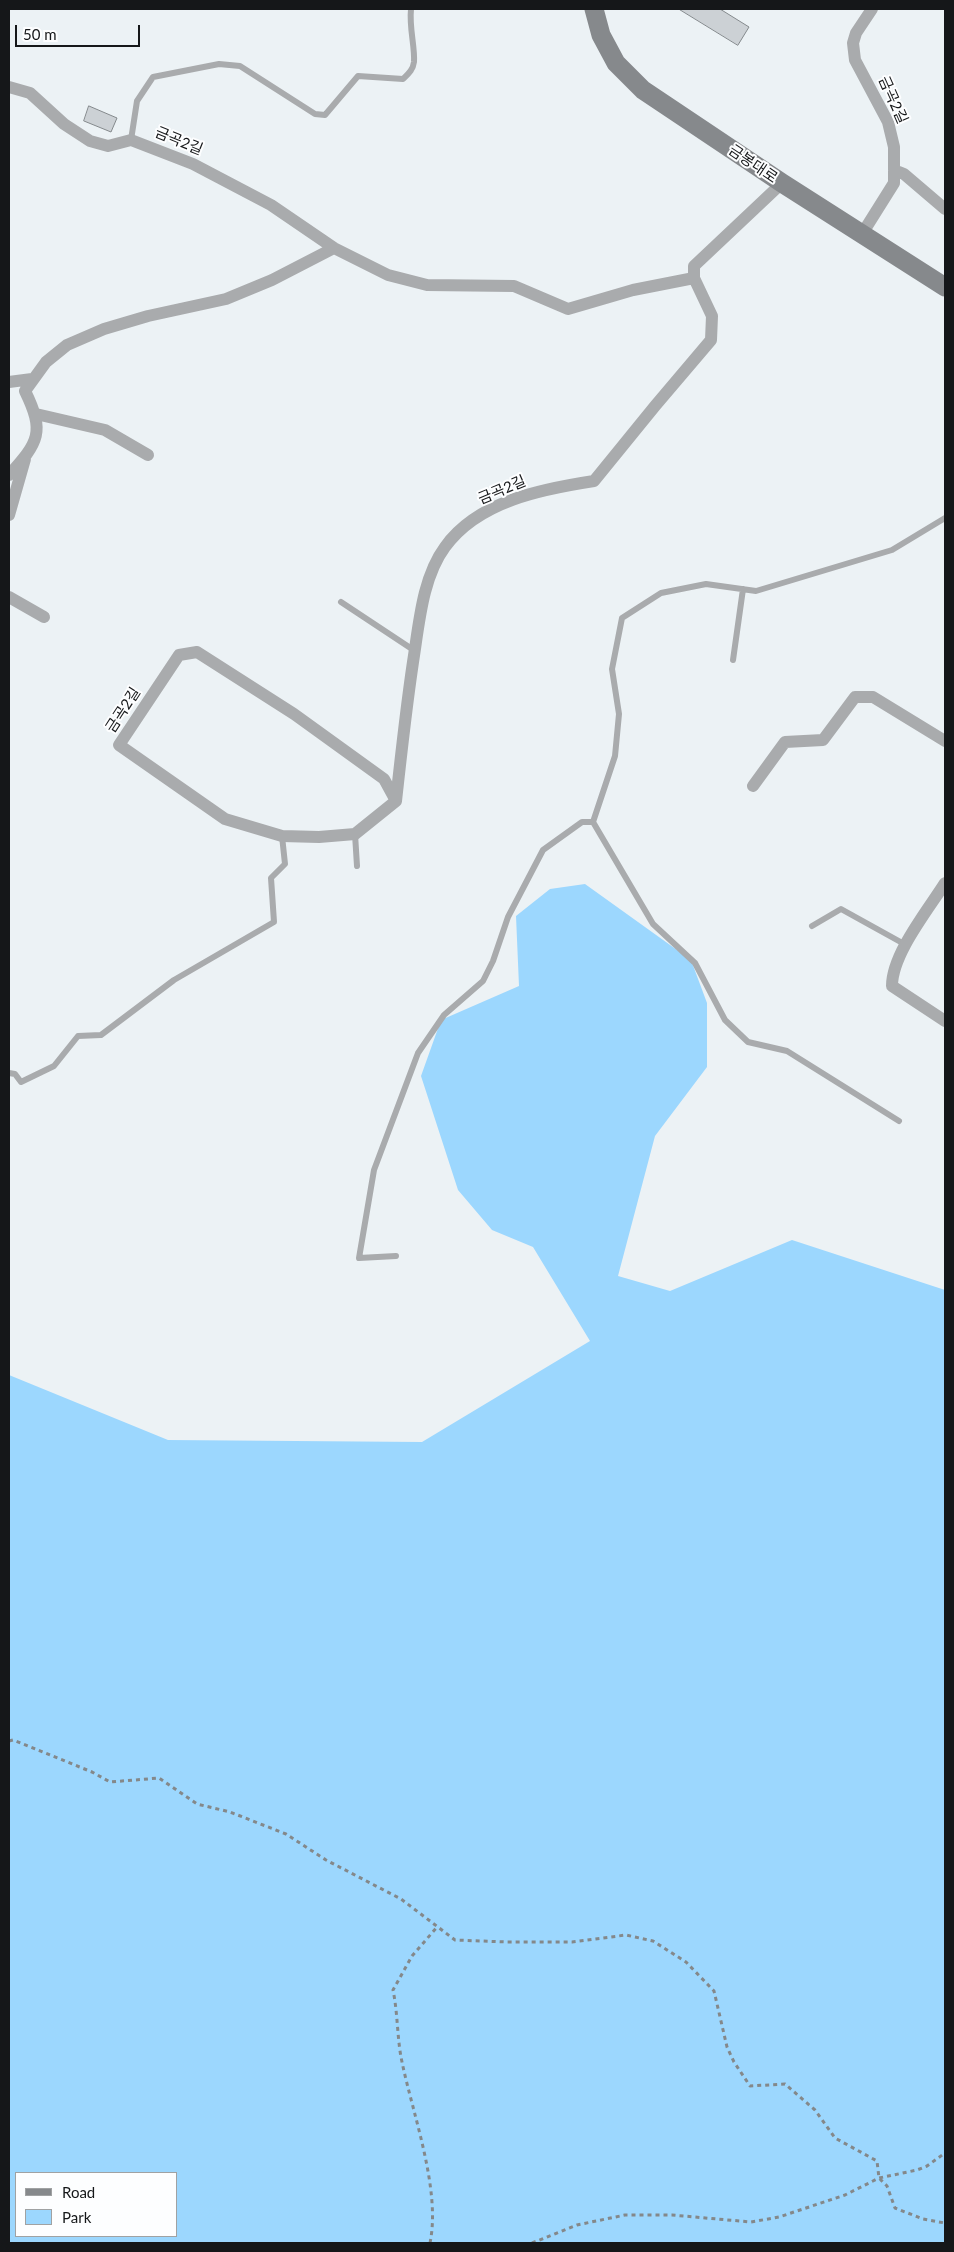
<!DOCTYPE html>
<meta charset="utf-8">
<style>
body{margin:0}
#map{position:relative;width:954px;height:2252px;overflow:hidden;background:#ecf2f5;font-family:Lato,sans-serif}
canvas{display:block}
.frame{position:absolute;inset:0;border:10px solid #151719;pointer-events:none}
.legend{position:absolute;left:15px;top:2172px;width:162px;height:65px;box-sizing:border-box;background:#fdfeff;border:1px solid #a0a2a3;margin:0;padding:6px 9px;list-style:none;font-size:15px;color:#151719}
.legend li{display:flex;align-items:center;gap:10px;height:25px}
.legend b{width:25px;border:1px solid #a0a2a3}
.scale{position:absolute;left:15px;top:25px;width:125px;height:22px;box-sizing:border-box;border:2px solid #151719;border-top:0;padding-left:6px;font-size:15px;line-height:18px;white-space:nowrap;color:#151719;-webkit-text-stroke:4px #fdfeff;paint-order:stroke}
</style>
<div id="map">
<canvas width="954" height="2252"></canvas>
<div class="frame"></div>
<ul class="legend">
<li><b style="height:6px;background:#86898c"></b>Road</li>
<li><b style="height:14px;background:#9cd7fe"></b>Park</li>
</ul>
<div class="scale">50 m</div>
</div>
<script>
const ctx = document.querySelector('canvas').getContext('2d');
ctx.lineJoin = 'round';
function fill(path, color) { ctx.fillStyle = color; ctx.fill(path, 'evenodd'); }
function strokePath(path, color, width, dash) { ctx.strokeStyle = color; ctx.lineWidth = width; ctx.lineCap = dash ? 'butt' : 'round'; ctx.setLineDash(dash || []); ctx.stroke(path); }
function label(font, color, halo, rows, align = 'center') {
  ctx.font = font + ' Lato,"Noto Sans KR",sans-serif'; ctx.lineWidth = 4; ctx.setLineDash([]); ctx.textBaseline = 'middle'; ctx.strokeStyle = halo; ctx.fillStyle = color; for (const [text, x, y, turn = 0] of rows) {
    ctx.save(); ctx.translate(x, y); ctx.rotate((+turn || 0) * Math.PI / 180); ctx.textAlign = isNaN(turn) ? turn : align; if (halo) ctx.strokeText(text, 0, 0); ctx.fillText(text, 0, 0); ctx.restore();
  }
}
const green = new Path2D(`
 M585 884 691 960 707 1003V1067L655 1136 618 1276 670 1291 792 1240 945 1290V2243H9V1375L168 1440 422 1442 590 1341 533 1247 492 1230 458 1190 421 1076 441 1020 519 986 516 916 550 889ZM16 2173H176V2236H16Z`);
const building = new Path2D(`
 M679 9H720L749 27 738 45Z
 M89 106 117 118 111 132 84 121Z`);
const path = new Path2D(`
 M9 1741 13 1740 92 1772 110 1782 159 1778 197 1804 230 1812 286 1834 326 1860 401 1899 455 1940 507 1942H572L626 1935 653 1941 686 1962 714 1991 727 2047 734 2062 750 2086 785 2084 815 2110 835 2138 877 2161 879 2178 887 2186 895 2208 923 2219 945 2223
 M430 2243C441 2190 413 2115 402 2062 397 2039 398 2014 393 1990L412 1956 438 1926
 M532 2243 577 2225 625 2215H672L751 2222 779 2217 845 2195 879 2178 917 2170 927 2166 945 2153`);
const lane = new Path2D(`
 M131 140 137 101 153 77 219 64 240 66 315 114 325 115 358 76 403 79C408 74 413 70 414 62 415 46 409 28 411 9
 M341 602 415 651
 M733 660 743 589
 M593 822 653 924 695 963 725 1020 748 1042 787 1051 899 1121
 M355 834 357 866
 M812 926 841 909 906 945
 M9 1073 15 1074 21 1082 54 1066 78 1036 101 1035 174 980 274 922 271 878 285 864 282 836
 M396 1256 359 1258 374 1170 418 1053 444 1015 483 981 493 961 508 917 543 850 582 822H593L615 756 619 714 612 669 622 618 661 593 706 584 756 591 892 550 945 518`);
const street = new Path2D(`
 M9 87 30 93 64 124 90 141 108 146 131 140 193 164 271 205 334 248 388 275 427 285 514 286 568 309 633 290 694 278V266L782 183
 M894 170 904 174 945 209
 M862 234 894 183V147L888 122 855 60 853 43 856 33 872 9
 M9 382 32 379
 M36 414 105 430 148 455
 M9 475C39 442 45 432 25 391L46 362 67 345 104 329 148 316 226 299 272 280 334 248
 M9 515 25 459
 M9 597 44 617
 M753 786 785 742 823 740 855 697H873L945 741
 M396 801 384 779 294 714 197 652 179 655 119 745 225 819 282 836 319 837 355 834 396 801C401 755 406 709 413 662 419 625 422 578 445 547 478 501 542 489 594 481L655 406 711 340 712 316 694 278
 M945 883C928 910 892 954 892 986L945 1021`);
const secondary = new Path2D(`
 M594 9 601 35 616 63 643 90 782 183 945 287`);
const streetNames = [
 ["금곡2길",893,100,66],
 ["금곡2길",179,141,22],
 ["금봉대로",753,164,34],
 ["금곡2길",502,490,-23],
 ["금곡2길",123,710,-57]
];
fill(green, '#9cd7fe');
fill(building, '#ccd1d5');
strokePath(building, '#84898c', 1);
strokePath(path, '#84888a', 3, [4, 4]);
strokePath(lane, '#a9abad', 6);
strokePath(street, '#a9abad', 12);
strokePath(secondary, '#86898c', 19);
label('15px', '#151719', '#fdfeff', streetNames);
</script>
